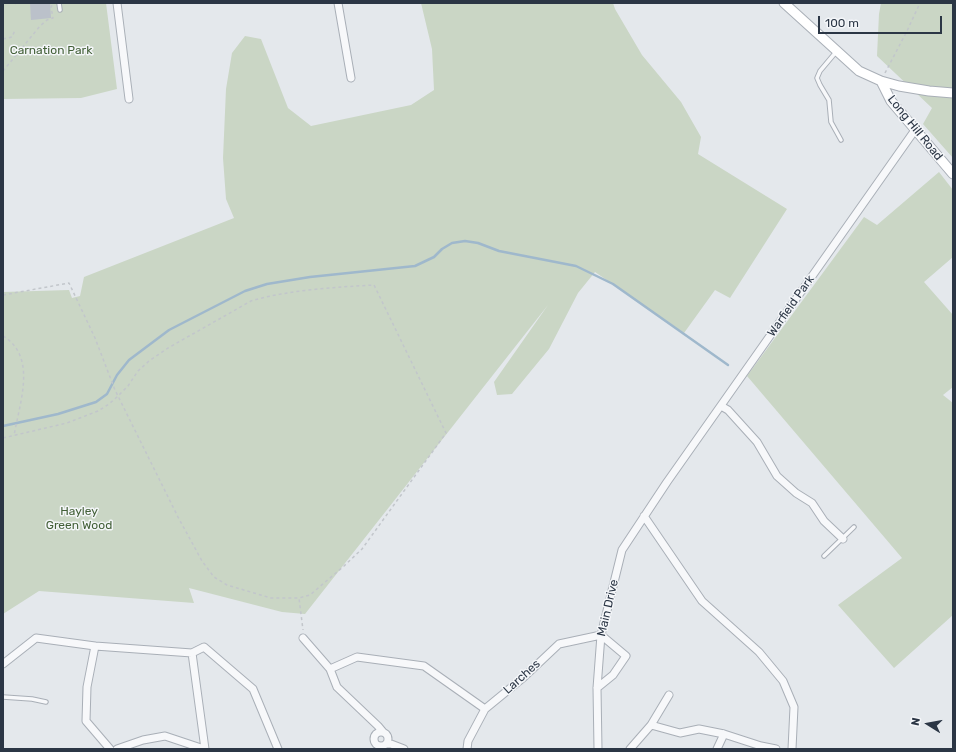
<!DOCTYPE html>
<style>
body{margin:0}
#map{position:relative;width:956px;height:752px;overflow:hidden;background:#e4e8ec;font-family:Rubik,sans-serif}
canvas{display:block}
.frame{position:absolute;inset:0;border:4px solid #2b3645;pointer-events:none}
.north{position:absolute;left:908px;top:704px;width:40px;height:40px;-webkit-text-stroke:3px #f4f6f9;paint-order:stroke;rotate:281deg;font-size:11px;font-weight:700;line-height:16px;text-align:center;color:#2b3645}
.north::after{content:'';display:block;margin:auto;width:14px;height:18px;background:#2b3645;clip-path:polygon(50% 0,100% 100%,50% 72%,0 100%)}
.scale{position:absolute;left:818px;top:16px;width:124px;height:18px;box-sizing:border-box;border:2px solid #2b3645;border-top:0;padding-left:5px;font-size:12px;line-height:14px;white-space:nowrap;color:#2b3645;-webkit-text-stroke:3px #f4f6f9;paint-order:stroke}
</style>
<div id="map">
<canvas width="956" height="752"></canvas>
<div class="frame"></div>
<div class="north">N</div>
<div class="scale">100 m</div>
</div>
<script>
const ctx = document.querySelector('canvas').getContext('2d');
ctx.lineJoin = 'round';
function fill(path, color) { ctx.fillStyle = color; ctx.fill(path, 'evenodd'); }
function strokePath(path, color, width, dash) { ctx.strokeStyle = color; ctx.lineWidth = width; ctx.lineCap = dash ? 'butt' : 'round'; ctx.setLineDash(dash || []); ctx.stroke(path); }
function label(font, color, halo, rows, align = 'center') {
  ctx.font = font + ' Rubik,sans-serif'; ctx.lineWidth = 3; ctx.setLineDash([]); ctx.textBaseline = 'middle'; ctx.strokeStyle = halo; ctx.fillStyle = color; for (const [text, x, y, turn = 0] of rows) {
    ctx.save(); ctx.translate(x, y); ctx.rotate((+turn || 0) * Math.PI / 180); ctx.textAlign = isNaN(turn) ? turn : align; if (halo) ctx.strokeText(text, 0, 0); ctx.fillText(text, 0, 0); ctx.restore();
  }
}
const green = new Path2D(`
 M3 3H106L117 89 81 98 3 99Z
 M421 3H613L615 9 642 55 681 102 701 137 698 154 787 209 730 298 715 290 684 333 595 272 578 293 549 349 512 394 497 395 494 382 548 305 305 614 282 612 189 588 194 603 39 591 3 614V292L69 290 72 298 80 296 84 277 234 218 226 199 223 158 226 89 232 53 245 36 261 39 288 108 311 126 411 105 434 90 432 49Z
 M881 3H953V158L923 124 932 108 877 56 879 14Z
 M939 172 953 190V257L924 282 953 315V387L943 395 953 403V615L894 668 838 605 902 558 747 376 864 217 877 225Z`);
const stream = new Path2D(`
 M3 426 58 414 96 402 107 394 117 375 129 360 169 330 245 291 267 284 310 277 415 266 434 257 442 249 452 243 465 241 478 243 499 251 576 266 613 284 728 365`);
const building = new Path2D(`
 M30 3H50L51 18 31 20Z`);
const path = new Path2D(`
 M15 4 16 3
 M3 39 12 37 15 30
 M3 71 40 26 47 20 53 18 51 7 53 4
 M885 73 907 31 920 3
 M3 295 69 283 95 338 115 390 178 517 202 561 214 577 227 585 271 598H299L303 630
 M3 336C38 357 19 404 14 436
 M3 438 67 423 98 411 109 404 118 396 128 386 138 371 149 361 168 348 251 301C287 290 337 287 374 285L446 433 362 549 344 566 310 595 299 598`);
const lane = new Path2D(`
 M59 3 60 10
 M836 52 820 71 817 78 820 85 829 100 831 122 841 140
 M824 556 854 527
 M3 697 32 699 46 702`);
const street = new Path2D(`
 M117 3 129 99
 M338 3 351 78
 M721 406 728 410 757 442 777 476 796 493 812 503 824 521 843 539
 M644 516 702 601 759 652 783 681 794 707 792 749
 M303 638 330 669 357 657 424 666 485 709
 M95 646 87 687 86 721 110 749
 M192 653 205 749
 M3 664 36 638 95 646 192 653 204 647 253 689 278 749
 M330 669 337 687 378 726 383 732
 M651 725 680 733 699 729 724 734 761 746 776 749
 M374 739a7 7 0 1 1 14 0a7 7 0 1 1-14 0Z
 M386 744H391L404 749
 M117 749 143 740 165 736 204 749
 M467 749 468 741 485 709 524 677 559 644 601 635 626 656 613 675 597 688
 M598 749 597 688 601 635 622 550 667 482 915 130
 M630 749 651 725 669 695
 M717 749 724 734`);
const secondary = new Path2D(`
 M784 3 859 71 881 81 899 86 929 91 953 93
 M881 81 891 101 953 174`);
const parkNames = [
 ["Carnation Park",51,51],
 ["Hayley",79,512],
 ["Green Wood",79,526]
];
const streetNames = [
 ["Long Hill Road",915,128,51],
 ["Warfield Park",791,306,-55],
 ["Main Drive",608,608,-77],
 ["Larches",522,677,-42]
];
fill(green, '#cad6c5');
strokePath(stream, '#9fb8cc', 2.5);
fill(building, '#bbc1ca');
strokePath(lane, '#a9afb7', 5.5);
strokePath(street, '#a9afb7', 9);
strokePath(secondary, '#a9afb7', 11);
strokePath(path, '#c2c6cb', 1.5, [3, 3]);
strokePath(lane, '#f7f8fa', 3.5);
strokePath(street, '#f7f8fa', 7);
strokePath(secondary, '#fff', 9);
label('12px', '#436038', '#f4f6f9', parkNames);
label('12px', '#2b3645', '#f4f6f9', streetNames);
</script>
